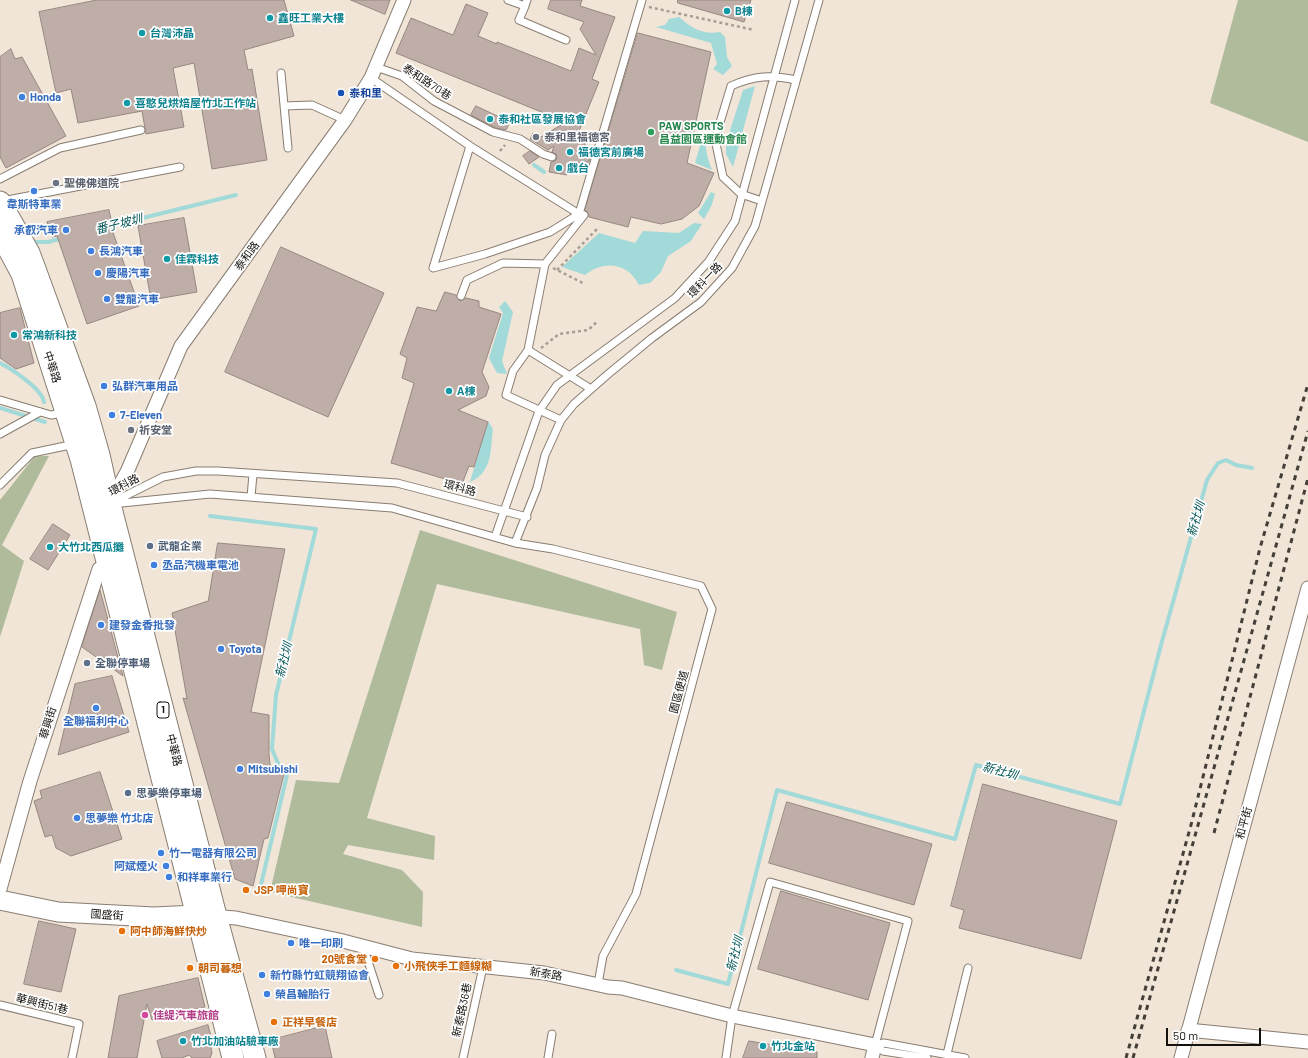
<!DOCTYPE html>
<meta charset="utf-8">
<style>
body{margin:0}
#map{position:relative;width:1308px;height:1058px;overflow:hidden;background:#f0e5d7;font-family:Barlow,sans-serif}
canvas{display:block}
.scale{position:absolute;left:1166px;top:1028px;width:95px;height:18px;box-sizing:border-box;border:2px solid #15110c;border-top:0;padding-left:5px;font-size:12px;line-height:14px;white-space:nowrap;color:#15110c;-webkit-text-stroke:3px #fff;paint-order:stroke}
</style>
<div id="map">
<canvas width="1308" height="1058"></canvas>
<div class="scale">50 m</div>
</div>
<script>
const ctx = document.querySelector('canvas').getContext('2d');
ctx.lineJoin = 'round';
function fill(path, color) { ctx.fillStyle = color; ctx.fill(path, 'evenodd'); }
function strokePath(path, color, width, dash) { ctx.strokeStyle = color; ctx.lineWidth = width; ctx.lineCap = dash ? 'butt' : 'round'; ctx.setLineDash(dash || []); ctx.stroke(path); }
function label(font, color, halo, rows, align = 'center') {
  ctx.font = font + ' Barlow,"Noto Sans TC",sans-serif'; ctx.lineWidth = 3.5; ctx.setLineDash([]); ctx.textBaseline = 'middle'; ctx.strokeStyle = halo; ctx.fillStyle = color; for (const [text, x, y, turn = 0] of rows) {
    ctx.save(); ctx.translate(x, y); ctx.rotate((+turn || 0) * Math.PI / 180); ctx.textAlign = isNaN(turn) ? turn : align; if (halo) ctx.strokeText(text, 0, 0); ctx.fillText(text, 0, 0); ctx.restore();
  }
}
const green = new Path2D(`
 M1238 0H1308V142L1210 103Z
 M35 456H49L2 545 24 561 0 637V500Z
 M420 530 677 612 662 670 644 665 640 629 437 584 367 818 435 836 434 860 348 845 343 854 402 870 423 892 422 927 270 892 296 780 339 783Z`);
const water = new Path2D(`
 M679 17C691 28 703 35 720 32L725 37 727 57 732 66 723 75 713 69 717 64 711 43 656 27 665 25 669 19Z
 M755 86 733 167 726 154V143L743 90Z
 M704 132 707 133C704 147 707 157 712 170L695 163Z
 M711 192 715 194 711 207 704 219 698 213Z
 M694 223 702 224 691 241 668 256 661 272 650 283 639 285C628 262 603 260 585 275L562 267 599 233 635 243 643 231 679 233Z
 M505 301 513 312 502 361 507 374 497 373 489 358 503 313 499 307Z
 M488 421 493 429C490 450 493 472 470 482Z`);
const stream = new Path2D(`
 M534 165 544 172
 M106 227 236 195
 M30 242H48L63 238
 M0 363C12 369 42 389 44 402
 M0 408 45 422
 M210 516 316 529 276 695 272 749 279 766 287 775 259 893
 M676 970 728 984 777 790 955 839 976 765 1120 804 1161 645 1207 480 1218 463 1226 460 1236 465 1252 468`);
const building = new Path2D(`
 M97 0H284L294 36 244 50 248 70 252 69 267 160 212 169 194 63 173 68 184 127 146 134 142 111 78 123 71 89 56 93 39 12Z
 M351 0H390L385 14Z
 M551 0H582L580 6 615 17 592 79 599 82 577 136 586 137 585 146 593 148 589 162 570 164 567 175 549 172 551 162 555 161 557 158 556 154 552 152 554 146 548 150 530 139 533 133 541 137 566 122 396 53 411 18 453 35 466 4 488 13 478 36 497 44V42L571 71 579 48 596 55 580 29 584 22 548 9Z
 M678 0H751L744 22 678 3Z
 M638 33 711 52 687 163 714 173 699 206 682 219 661 224 631 217 628 227 589 217 588 213 585 210Z
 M11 49 15 59 22 57 66 136 6 168 0 157V57Z
 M476 106 510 122 506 130 496 128 471 115Z
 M530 151 539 157 529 164 523 156Z
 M109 210 112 223 110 224 139 306 87 324 57 236 52 237 47 222Z
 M184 218 197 292 151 300 138 226Z
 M281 247 384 293 328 417 225 372Z
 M445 292 456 295 460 301 466 298 479 301V307L501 314 482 372 489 387 486 396 458 410 488 422 474 467 469 466 462 484 391 463 414 383 402 378 407 358 400 354 417 307 436 311Z
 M20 308 34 363 16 369 0 358V313Z
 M53 524 70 535 48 570 30 559Z
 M218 543 285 549 251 712 269 715V754L270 765 284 774 268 838 264 839 253 886 235 879 183 698 187 699 172 613 208 601Z
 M100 590 123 676 82 647Z
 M112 676 129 732 58 755 75 684Z
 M100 772 122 839 71 856 56 848 52 835 45 837 34 801 42 798 40 791Z
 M983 784 1117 821 1081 959 959 928 964 910 951 906Z
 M787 802 932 844 914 905 769 863Z
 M781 891 890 923 868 1000 758 969Z
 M39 921 76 929 61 992 24 984Z
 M198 978 205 1007 152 1020 147 1004 137 1058H108L119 996Z
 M208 1025 212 1040 210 1041 212 1053 210 1058H192L189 1055 182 1058H162L157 1041Z
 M325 1026 332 1058H275L271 1040Z
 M749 1041 817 1052V1058H743Z`);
const path = new Path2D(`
 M649 7 754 30
 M500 151 505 145
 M553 268 583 283
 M557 270 599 227
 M541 348 559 334 588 330 598 321`);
const lane = new Path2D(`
 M508 0 525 6 527 0
 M525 6 519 20 566 40
 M376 67 402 76 434 101 493 132 520 139 543 154 552 157
 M281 73 288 148
 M371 78 470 146 579 214
 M284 106 312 105 345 120
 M470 146 433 268 485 254 550 232 579 214 642 0
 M0 179 60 148 141 130
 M2 201 180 167
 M762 201 741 194 723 177 715 139 731 86C755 75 771 75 796 80
 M461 296 467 280 503 263 545 264
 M528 350 545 264 584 215
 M0 400 51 415 64 413
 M561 420 506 395 513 371 528 350 591 389
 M0 434 40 412
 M0 485 32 453 75 444
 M251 497 253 474
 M113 502 163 477 196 471H218L397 483 527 517
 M112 504 210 494 392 508 515 543 553 549 701 586 712 609 636 894 603 956 598 984
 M495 537 539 411 557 385 675 298 709 261 735 221 795 0
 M515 543 537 488 545 455 561 420 574 404 607 375 652 338 701 302 732 268 755 226 819 0
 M363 946 379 995
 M0 1005 79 1024 72 1058
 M875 1045 884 1043 965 1058
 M875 1045 883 1051 927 1058
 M947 1054 968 968
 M463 1058 483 967
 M548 1058 552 1034
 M726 1058 732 1016 770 882 908 921 875 1045`);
const street = new Path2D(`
 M109 504 127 472 181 346 345 120 371 78 404 0
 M0 889 30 781 99 569 109 566
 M209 916 236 918 339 940 412 959 544 973 608 987 622 988 732 1016 875 1045 872 1058
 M1188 1030 1308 1042
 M1181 1058 1308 588`);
const secondary = new Path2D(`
 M0 900 58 912 154 917 196 915`);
const primary = new Path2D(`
 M0 202 29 253 35 269 85 406 99 455 110 504 216 916 255 1058
 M0 233 22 274 81 459 233 1058`);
const rail = new Path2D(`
 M1214 833 1308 478
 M1126 1058 1191 825 1260 548 1308 384
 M1133 1058 1308 431`);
const markers = [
 [727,11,4,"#0f9aa8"],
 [270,18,4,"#0f9aa8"],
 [142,33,4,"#0f9aa8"],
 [341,93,4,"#1a4fb4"],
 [22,97,4,"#3f7fe0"],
 [127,103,4,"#0f9aa8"],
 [490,119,4,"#0f9aa8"],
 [651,132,4,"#2e9e5b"],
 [536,137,4,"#6b7280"],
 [570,152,4,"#0f9aa8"],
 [559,168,4,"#0f9aa8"],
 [56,183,4,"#6b7280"],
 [34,191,4,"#3f7fe0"],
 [66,230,4,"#3f7fe0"],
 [91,251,4,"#3f7fe0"],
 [167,259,4,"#0f9aa8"],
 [98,273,4,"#3f7fe0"],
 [107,299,4,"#3f7fe0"],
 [14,335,4,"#0f9aa8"],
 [104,386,4,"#3f7fe0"],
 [449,391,4,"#0f9aa8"],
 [112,415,4,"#3f7fe0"],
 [131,430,4,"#6b7280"],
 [150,546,4,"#5c6f8a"],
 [50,547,4,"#0f9aa8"],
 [154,565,4,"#3f7fe0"],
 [101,625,4,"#3f7fe0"],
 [221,649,4,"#3f7fe0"],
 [87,663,4,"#5c6f8a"],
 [96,708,4,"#3f7fe0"],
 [240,769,4,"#3f7fe0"],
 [128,793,4,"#5c6f8a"],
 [77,818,4,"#3f7fe0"],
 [161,853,4,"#3f7fe0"],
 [166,866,4,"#3f7fe0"],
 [169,877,4,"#3f7fe0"],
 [246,890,4,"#e8710a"],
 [122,931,4,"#e8710a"],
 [291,943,4,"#3f7fe0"],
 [375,959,4,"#e8710a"],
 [396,966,4,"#e8710a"],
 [190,968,4,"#e8710a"],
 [262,975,4,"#3f7fe0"],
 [267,994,4,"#3f7fe0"],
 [145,1015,4,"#d1479c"],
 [274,1022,4,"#e8710a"],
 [183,1041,4,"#0f9aa8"],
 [763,1046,4,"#0f9aa8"]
];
const shields = [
 [163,710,12]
];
const shieldNames = [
 ["1",163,710]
];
const cultureNames = [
 ["B棟",735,11],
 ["鑫旺工業大樓",278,18],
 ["台灣沛晶",150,33],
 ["喜憨兒烘焙屋竹北工作站",135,103],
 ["泰和社區發展協會",498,119],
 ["福德宮前廣場",578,152],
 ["戲台",567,168],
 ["佳霖科技",175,259],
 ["常鴻新科技",22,335],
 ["A棟",457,391],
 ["大竹北西瓜攤",58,547],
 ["竹北加油站驗車廠",191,1041],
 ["竹北金站",771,1046]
];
const streetNames = [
 ["泰和路70巷",427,82,33],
 ["泰和路",247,256,-54],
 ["環科一路",705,280,-46],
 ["中華路",52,367,72],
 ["環科路",124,485,-28],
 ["環科路",460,488,15],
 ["園區便道",679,692,-75],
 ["華興街",48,723,-73],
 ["中華路",174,750,76],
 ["和平街",1244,823,-75],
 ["國盛街",107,915,4],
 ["新泰路",546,974,9],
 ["華興街51巷",42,1004,14],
 ["新泰路36巷",462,1010,-78]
];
const transitNames = [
 ["泰和里",349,93]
];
const shopNames = [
 ["Honda",30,97],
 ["韋斯特車業",34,204,"center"],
 ["承叡汽車",58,230,"right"],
 ["長鴻汽車",99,251],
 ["慶陽汽車",106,273],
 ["雙龍汽車",115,299],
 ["弘群汽車用品",112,386],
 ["7-Eleven",120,415],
 ["丞品汽機車電池",162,565],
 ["建發金香批發",109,625],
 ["Toyota",229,649],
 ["全聯福利中心",96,721,"center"],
 ["Mitsubishi",248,769],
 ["思夢樂 竹北店",85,818],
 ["竹一電器有限公司",169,853],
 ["阿斌煙火",158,866,"right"],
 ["和祥車業行",177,877],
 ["唯一印刷",299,943],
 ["新竹縣竹虹競翔協會",270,975],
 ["榮昌輪胎行",275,994]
];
const leisureNames = [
 ["PAW SPORTS",659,126],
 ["昌益園區運動會館",659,139]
];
const worshipNames = [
 ["泰和里福德宮",544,137],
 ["聖佛佛道院",64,183],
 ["祈安堂",139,430]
];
const serviceNames = [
 ["武龍企業",158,546],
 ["全聯停車場",95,663],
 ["思夢樂停車場",136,793]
];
const foodNames = [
 ["JSP 呷尚寶",254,890],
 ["阿中師海鮮快炒",130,931],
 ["20號食堂",367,959,"right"],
 ["小飛俠手工麵線糊",404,966],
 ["朝司暮想",198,968],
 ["正祥早餐店",282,1022]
];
const hotelNames = [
 ["佳緹汽車旅館",153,1015]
];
const waterNames = [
 ["番子坡圳",119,224,-14],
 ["新社圳",1196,519,-74],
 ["新社圳",284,660,-76],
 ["新社圳",1000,771,15],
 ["新社圳",735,954,-76]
];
fill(green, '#b0bb9c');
fill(water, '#a2d9d9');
strokePath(stream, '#a2d9d9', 4);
fill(building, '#bfaea7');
strokePath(building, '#978780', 1);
strokePath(lane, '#887d71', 9);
strokePath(street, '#887d71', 15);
strokePath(secondary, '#887d71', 21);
strokePath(primary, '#887d71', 23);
strokePath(path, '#a79e93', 2.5, [3, 3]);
strokePath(lane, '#fff', 7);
strokePath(street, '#fff', 13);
strokePath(secondary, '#fff', 19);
strokePath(primary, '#fff', 21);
strokePath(rail, '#443f38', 3, [5, 5]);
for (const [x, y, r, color] of markers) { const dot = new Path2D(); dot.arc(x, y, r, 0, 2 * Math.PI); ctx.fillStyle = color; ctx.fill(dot); strokePath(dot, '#fff', 1.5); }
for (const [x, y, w] of shields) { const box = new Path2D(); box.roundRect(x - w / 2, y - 8, w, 16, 3); ctx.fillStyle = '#fff'; ctx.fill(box); strokePath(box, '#15110c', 1); }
label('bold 10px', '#15110c', null, shieldNames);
label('bold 11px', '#0d838f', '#fff', cultureNames, 'left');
label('11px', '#15110c', '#fff', streetNames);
label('bold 11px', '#164399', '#fff', transitNames, 'left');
label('bold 11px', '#366cbe', '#fff', shopNames, 'left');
label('bold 11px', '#27864d', '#fff', leisureNames, 'left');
label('bold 11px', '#5b616d', '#fff', worshipNames, 'left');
label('bold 11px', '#4e5e75', '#fff', serviceNames, 'left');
label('bold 11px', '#c56008', '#fff', foodNames, 'left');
label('bold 11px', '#b23c85', '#fff', hotelNames, 'left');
label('italic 12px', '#055657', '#fff', waterNames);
</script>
